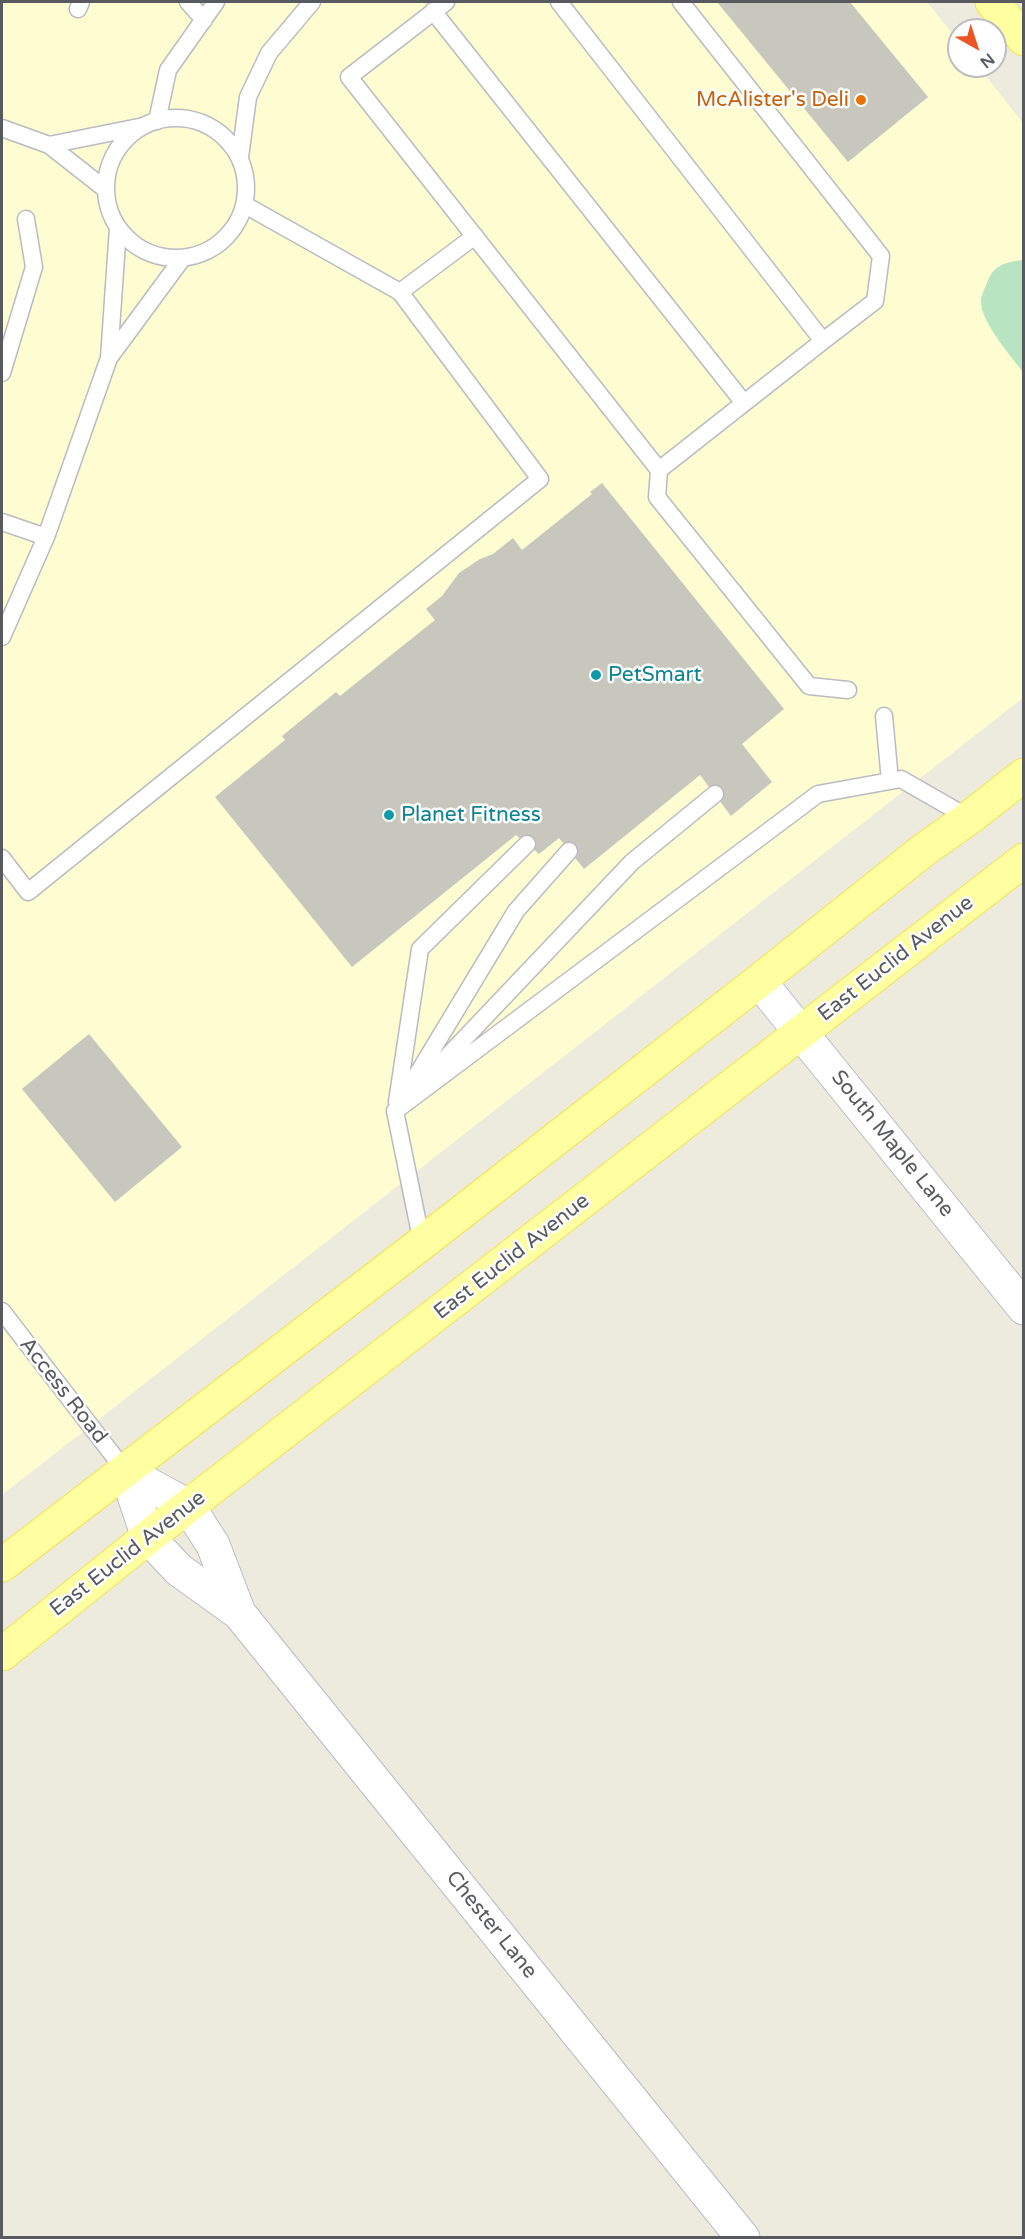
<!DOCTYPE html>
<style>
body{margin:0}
#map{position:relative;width:1025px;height:2239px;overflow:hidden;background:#ecebde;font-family:"Varela Round",sans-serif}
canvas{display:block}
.frame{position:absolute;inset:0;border:3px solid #585a60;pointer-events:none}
.north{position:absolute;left:947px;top:18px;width:60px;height:60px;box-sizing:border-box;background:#fff;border:2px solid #bcbdbf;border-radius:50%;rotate:141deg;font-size:16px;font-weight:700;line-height:24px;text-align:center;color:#585a60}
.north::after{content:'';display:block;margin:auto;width:21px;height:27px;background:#ec5624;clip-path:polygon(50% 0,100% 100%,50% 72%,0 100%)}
</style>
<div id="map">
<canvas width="1025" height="2239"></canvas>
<div class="frame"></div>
<div class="north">N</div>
</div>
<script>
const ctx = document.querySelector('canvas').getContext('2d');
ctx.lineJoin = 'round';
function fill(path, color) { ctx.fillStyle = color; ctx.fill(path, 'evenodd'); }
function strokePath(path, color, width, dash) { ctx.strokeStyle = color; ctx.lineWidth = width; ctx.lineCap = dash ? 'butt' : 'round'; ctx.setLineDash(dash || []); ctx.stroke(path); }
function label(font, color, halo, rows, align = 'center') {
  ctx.font = font + ' "Varela Round",sans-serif'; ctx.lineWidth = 5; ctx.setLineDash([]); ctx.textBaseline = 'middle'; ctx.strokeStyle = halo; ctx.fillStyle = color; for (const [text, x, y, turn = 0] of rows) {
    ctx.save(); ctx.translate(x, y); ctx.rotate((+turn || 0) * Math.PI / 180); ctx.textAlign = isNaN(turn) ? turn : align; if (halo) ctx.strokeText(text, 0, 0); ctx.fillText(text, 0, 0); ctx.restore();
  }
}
const commercial = new Path2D(`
 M2 2H927L959 42V66H978L1023 123V698L2 1495Z`);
const green = new Path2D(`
 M1023 260H1024L1023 372C1011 356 980 321 981 301 981 295 985 288 987 283 993 265 1006 262 1023 260Z`);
const building = new Path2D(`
 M717 2H850L928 97 848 162Z
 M602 483 784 709 742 744 772 782 731 816 700 775 584 869 559 838 539 854 516 835 352 967 215 797 285 740 282 736 336 692 340 696 435 620 426 609 442 596 459 573 480 559 493 554 513 538 522 550 592 494 590 492Z
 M89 1034 182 1147 115 1202 22 1089Z`);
const lane = new Path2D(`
 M188 2 204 20
 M446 2 349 77 659 470 657 497 809 686 848 690
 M559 2 823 341 659 470
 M681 2 881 256 875 301 823 341
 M78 9 81 2
 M433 11 744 403
 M106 188a70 70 0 1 1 140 0a70 70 0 1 1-140 0Z
 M157 121 168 70 216 2
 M2 128 49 145 105 189
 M49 145 139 127
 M240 157 248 97 269 53 312 2
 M245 205 400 292 475 236
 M109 358 182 259
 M2 373 34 267 26 219
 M2 522 46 537
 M2 637 46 537 109 358 118 228
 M884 716 890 781
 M2 858 28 892 540 479 400 292
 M427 1078 632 862 715 794
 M397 1102 420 949 527 844
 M400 1103 516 911 569 851
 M422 1243 395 1111 818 794 901 779 969 818
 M2 1311 126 1472`);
const street = new Path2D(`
 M759 981 1024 1308
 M126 1472 148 1537 179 1570 239 1613 743 2238
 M126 1472 188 1506 213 1545 239 1613`);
const primary = new Path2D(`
 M992 2 1024 39
 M2 1565 422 1243 759 981 925 849 969 818 1024 775
 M2 1654 148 1537 1024 860`);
const markers = [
 [861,100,6,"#e8710a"],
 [596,675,6,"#0f9aa8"],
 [389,815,6,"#0f9aa8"]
];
const foodNames = [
 ["McAlister's Deli",849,100]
];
const cultureNames = [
 ["PetSmart",608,675],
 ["Planet Fitness",401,815]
];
const streetNames = [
 ["East Euclid Avenue",896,959,-38],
 ["South Maple Lane",892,1144,51],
 ["East Euclid Avenue",512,1257,-38],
 ["Access Road",63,1391,52],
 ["East Euclid Avenue",128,1554,-38],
 ["Chester Lane",491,1925,51]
];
fill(commercial, '#fefcd1');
fill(green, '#b9e4c1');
fill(building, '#c8c7be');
strokePath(lane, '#babbc1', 19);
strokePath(street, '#babbc1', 35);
strokePath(primary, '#f4e24f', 35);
strokePath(lane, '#fff', 16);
strokePath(street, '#fff', 33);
strokePath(primary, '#feffa0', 33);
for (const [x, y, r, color] of markers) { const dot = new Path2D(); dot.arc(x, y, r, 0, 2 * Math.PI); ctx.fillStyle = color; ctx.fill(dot); strokePath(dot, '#fff', 2); }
label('21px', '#c56008', '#fff', foodNames, 'right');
label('21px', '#0d838f', '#fff', cultureNames, 'left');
label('21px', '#585a60', '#fff', streetNames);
</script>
